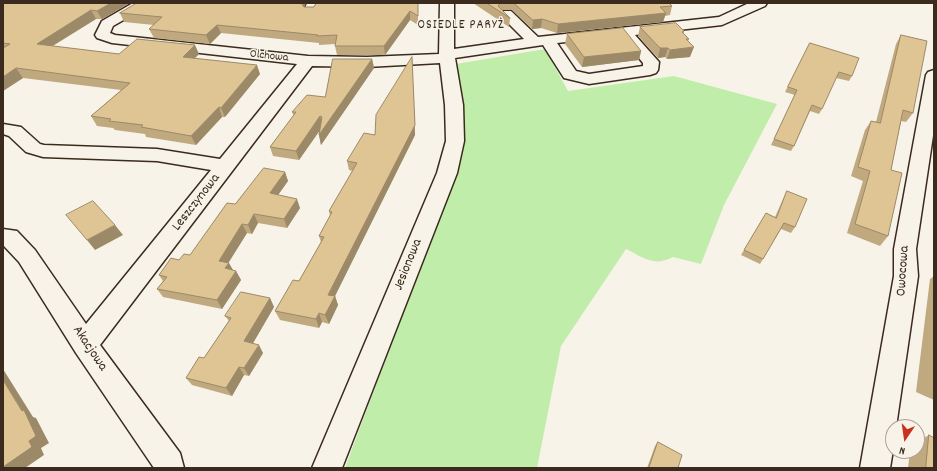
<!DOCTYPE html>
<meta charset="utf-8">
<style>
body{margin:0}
#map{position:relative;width:937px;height:471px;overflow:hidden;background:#f7f3e8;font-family:Dekko,sans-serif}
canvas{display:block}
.frame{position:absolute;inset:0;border:4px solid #3b2a1e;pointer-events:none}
.north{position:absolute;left:885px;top:419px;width:40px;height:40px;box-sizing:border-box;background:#f7f3e8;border:1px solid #aca397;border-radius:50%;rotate:193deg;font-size:11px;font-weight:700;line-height:16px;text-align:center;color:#3b2a1e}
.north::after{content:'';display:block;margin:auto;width:14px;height:18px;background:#c8321e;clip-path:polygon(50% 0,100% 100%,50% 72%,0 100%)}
</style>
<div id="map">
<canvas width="937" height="471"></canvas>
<div class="frame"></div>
<div class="north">N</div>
</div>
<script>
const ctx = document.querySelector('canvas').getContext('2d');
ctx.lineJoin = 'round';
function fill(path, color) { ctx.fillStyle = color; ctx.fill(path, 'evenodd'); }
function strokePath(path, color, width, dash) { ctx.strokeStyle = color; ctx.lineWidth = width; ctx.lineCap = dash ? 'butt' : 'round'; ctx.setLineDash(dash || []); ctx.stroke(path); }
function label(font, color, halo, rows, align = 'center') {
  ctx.font = font + ' Dekko,sans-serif'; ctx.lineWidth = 3; ctx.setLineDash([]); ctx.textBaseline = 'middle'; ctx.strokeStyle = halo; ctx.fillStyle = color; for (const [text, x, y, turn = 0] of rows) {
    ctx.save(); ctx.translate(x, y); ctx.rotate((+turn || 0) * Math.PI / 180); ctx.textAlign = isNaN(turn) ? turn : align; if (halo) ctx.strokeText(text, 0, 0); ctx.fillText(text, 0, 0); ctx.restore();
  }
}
const green = new Path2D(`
 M545 49 568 91 674 76 777 104 724 205 701 264 673 257C654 267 644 258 626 249L561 346 537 468H345L459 161 463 119 456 64Z`);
const minor = new Path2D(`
 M133 3H150L148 6 113 26 110 33 115 35 308 56 367 57 439 54 440 3H454V49L524 39 499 14 501 11H511L538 37 719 17 749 3H767L765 6 722 25 635 35 659 62 658 70 656 73 650 75 589 84 564 78 543 45 455 58 463 105 464 141 457 173 342 468H312L437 173 446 141 445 105 440 63 367 67 312 66 100 345 180 453 184 468H154L76 353 19 262 3 245V229L17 231 35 250 86 324 211 170 157 161 43 157 26 152 9 136 3 134V124L21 127 40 144 44 145 157 149 220 159 297 64 112 43 97 38 95 35 102 21ZM621 36 643 63V66L589 74 576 71 557 43Z
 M307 3H321L316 14H306L304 11Z
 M934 70V129L916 249 918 276 896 427H893V450L890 468H860L894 276V249L926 75 928 72Z`);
const wall = new Path2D(`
 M3 3H130L102 19H96L53 46 119 54H199L195 58 260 74 225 117H222L196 145 146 137 145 134 115 130 113 128 97 126 91 116 121 90 23 78 3 91Z
 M137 3H306L304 7H314L316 3H418V25L410 20 385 55H337L335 46V44L319 45V43L221 33 210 44 154 38 149 29 154 25 124 22 120 13Z
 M473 3H669L672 6 670 15 665 16 663 22 557 33 541 28 532 29 512 10H502L510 18 509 27Z
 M640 27 684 31V34L689 39 688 41 690 57 667 59 665 57 658 58 638 36Z
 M567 34 641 51 639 60 582 67 565 44Z
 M901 35 913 113 906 122 901 121 891 170 888 236 880 246 847 233 863 181 851 176 865 130 871 121 876 122 896 44Z
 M810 43 852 76 849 81 836 78 822 109 819 114 810 111 794 146 791 151 771 145 795 95 785 92Z
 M412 57 415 135 335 296 338 305 329 324 322 322 319 328 280 320 275 311 299 281 321 242 319 236 330 216 329 211 353 171 349 170 347 161 375 135Z
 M372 59 374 68 321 145 319 135V131L299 160 273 156 270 147 294 116 292 112 325 97Z
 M285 172 288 181 278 195 300 208 287 228 258 223 252 234 247 233 228 263 233 270 236 271 241 280 222 309 163 297 157 289 163 281 159 275 179 260 190 255 235 204Z
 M787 191 795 227 791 233 781 229 760 264 741 255 766 213 775 217 784 197Z
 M934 276V400L916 392 930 279Z
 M270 298 274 307 253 343 263 353 249 376 244 375 232 396 192 385 186 378 204 358 229 321 225 316Z
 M929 435 934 468H908L910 451H917V442Z
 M658 442 678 468H647L655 446Z`);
const shadedWall = new Path2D(`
 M111 3H130L102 19 97 11Z
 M301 3H306L303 10Z
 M91 10 96 19 42 52 37 44Z
 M410 11V20L385 55 384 46Z
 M666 13 663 22 557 33 558 24Z
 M542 19 541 28 532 29 533 20Z
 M217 25 221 33 210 44 206 35Z
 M195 45 199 54 187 66 183 57Z
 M694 47 690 57 667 59 670 50Z
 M660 48H668L665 57 658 58Z
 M641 51 639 60 582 67 584 57Z
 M412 57 415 135 331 304 328 295Z
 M372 59 374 68 321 145 319 135Z
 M257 65 260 74 225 117 221 108Z
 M16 68 23 78 3 91V77Z
 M219 107 222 117 196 145 191 136Z
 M320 116 323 126 299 160 296 151Z
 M285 172 288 181 273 202 270 193Z
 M297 199 300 208 287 228 284 219Z
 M254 214 258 223 252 234 248 225Z
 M242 224 247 233 224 270 219 261Z
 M115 225 123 235 95 250 87 240Z
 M229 263 234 272 225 268Z
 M236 271 241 280 222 309 217 300Z
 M335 296 338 305 329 324 325 315Z
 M270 298 274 307 249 350 244 341Z
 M319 313 322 322 319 328 316 319Z
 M259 345 263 353 249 376 244 368Z
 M239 367 244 375 232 396 226 388Z
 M3 369 33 417 36 418 49 443 41 448 44 455 25 468H3V467L29 441 22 411 3 380Z`);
const building = new Path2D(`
 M3 3H111L97 11 91 10 37 44 119 54 137 39 195 45 183 57 257 65 221 108 219 107 191 136 141 127 143 125 109 121 111 119 91 116 130 83 16 68 3 77V48L10 44 3 43Z
 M137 3H301L304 7H314L316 3H418V16L410 11 384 46H335L337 35 317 36 318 35 217 25 206 35 149 29 162 17 120 13Z
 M487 3H500L498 6 510 18Z
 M514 3H669L672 6 660 7 666 13 558 24 542 19 533 20Z
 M676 23 684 31 682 32 689 39H686L694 47 670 50 668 48H660L640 27Z
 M623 28 641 51 584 57 567 34Z
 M901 35 927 41 913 113 903 110 891 170 902 173 888 236 855 224 870 171 858 167 871 121 880 123Z
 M810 43 859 58 852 76 839 72 822 109 812 105 794 146 774 139 797 90 788 87Z
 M412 57 415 125 328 295 335 296 325 315 319 313 316 319 275 311 293 280 299 281 324 237 319 236 332 212 329 211 357 163 347 161 364 133 375 135 376 115Z
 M333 59H372L319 135 322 117 320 116 296 151 270 147 296 112H292L307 95 325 97Z
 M264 168 285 172 270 193 297 199 284 219 254 214 248 225 242 224 219 261 229 263 225 268 236 271 217 300 157 289 167 277 159 275 171 258 179 260 184 254 190 255 227 203 235 204Z
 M787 191 807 199 795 227 784 223 763 259 744 250 766 213 776 218Z
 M93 201 115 225 87 240 66 215Z
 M241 292 270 298 244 341 259 345 244 368 239 367 226 388 186 378 199 357 204 358 231 318 225 316Z
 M3 380 22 411 24 410 36 436 29 441 32 447 3 467Z
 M929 435 934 438V468H926Z
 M658 442 682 455 678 468H649Z`);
const farStreetnames = [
 ["Olchowa",269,57,6]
];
const farNeighbourhoodnames = [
 ["OSIEDLE PARYŻ",461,26]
];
const streetNames = [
 ["Leszczynowa",197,203,-52],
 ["Jesionowa",409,265,-68],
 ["Owocowa",904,271,-86],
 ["Akacjowa",89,349,56]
];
fill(green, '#c1edab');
strokePath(minor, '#3b2a1e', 3);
fill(minor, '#f7f3e8');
fill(wall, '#c0a97f');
fill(shadedWall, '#9c8968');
fill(building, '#dfc494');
strokePath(building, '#9c8968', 1);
label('12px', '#3b2a1e', '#f7f3e8', farStreetnames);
ctx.letterSpacing = '1px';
label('13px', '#3b2a1e', '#f7f3e8', farNeighbourhoodnames);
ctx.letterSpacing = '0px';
label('14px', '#3b2a1e', '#f7f3e8', streetNames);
</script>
